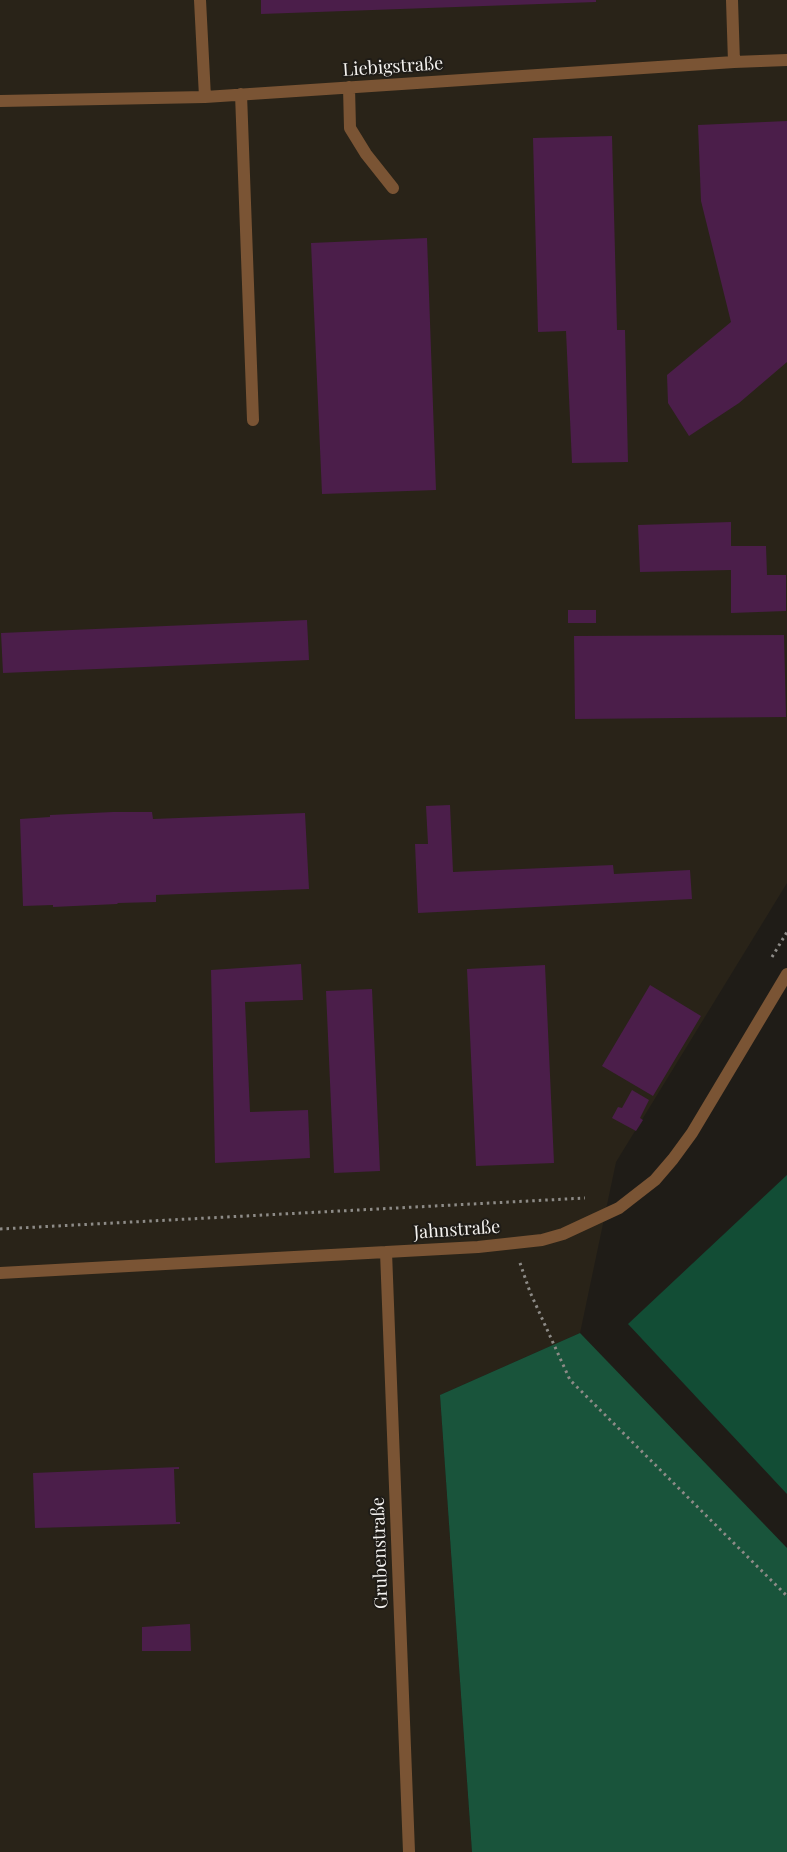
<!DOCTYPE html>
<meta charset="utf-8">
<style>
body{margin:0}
canvas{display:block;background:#1f1c17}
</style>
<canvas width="787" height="1852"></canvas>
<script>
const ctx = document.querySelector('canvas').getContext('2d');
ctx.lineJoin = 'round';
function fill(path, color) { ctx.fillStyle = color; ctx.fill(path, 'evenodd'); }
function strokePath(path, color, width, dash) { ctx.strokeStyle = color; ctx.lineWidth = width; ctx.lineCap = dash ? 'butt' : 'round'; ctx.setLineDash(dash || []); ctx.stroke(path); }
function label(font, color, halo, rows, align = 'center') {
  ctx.font = font + ' "Playfair Display",serif'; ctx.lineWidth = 4; ctx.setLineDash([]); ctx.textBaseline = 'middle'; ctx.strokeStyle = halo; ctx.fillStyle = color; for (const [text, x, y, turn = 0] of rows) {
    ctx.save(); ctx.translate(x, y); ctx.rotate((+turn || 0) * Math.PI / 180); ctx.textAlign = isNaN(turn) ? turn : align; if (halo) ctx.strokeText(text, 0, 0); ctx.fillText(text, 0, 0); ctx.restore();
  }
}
const built = new Path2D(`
 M0 0H787V883L616 1162 580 1333 440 1395 472 1852H0Z`);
const green = new Path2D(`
 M787 1175V1494L628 1324Z`);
const forest = new Path2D(`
 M580 1333 787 1548V1852H472L440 1395Z`);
const building = new Path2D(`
 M261 0H596V2L261 14Z
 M787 121V362L739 403 689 436 668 403 667 375 731 322 701 201 698 125Z
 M612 136 617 330H625L628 462 572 463 566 331 538 332 533 138Z
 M427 238 436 490 322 494 311 243Z
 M731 522V546H766L767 575H786V611L731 613V570L640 572 638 525Z
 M568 610H596V623H568Z
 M307 620 309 660 3 673 1 633Z
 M784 635 786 717 575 719 574 636Z
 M450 805 453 872 613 865 614 874 690 870 692 899 418 913 415 844H428L426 806Z
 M113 812H152L153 819 305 813 309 889 156 895V902L118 903 117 904 53 907V905L23 906 20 819 50 817V815Z
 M301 964 303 1000 245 1002 250 1112 308 1110 310 1158 215 1163 211 970Z
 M545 965 554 1163 476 1166 467 969Z
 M650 985 701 1016 653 1096 602 1066Z
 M372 989 380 1171 334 1173 326 991Z
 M632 1090 649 1100 640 1118 643 1120 636 1131 612 1118 618 1107 622 1108Z
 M179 1467V1469H174L176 1522H180V1524L35 1528 33 1473Z
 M190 1624 191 1651H142V1627Z`);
const path = new Path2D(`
 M772 957 787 932
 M0 1229 585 1198
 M520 1263 530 1292 570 1380 787 1596`);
const minor = new Path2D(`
 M200 0 205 97
 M732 0 734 62
 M349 87 350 128 366 154 393 188
 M241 94 253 420
 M0 101 205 97 734 62 787 60
 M386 1252 409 1852
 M0 1273 478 1247 542 1240 563 1234 619 1208 655 1180 673 1159 692 1133 787 974`);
const streetNames = [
 ["Liebigstraße",393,67,-4],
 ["Jahnstraße",457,1230,-4],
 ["Grubenstraße",380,1553,-92]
];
fill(built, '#292318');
fill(green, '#124d35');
fill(forest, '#19543b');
fill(building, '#4b1e4a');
strokePath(path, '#8d8b87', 3, [2.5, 4]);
strokePath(minor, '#7a5434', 12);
label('18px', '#f4f2ef', '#1f1c17', streetNames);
</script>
